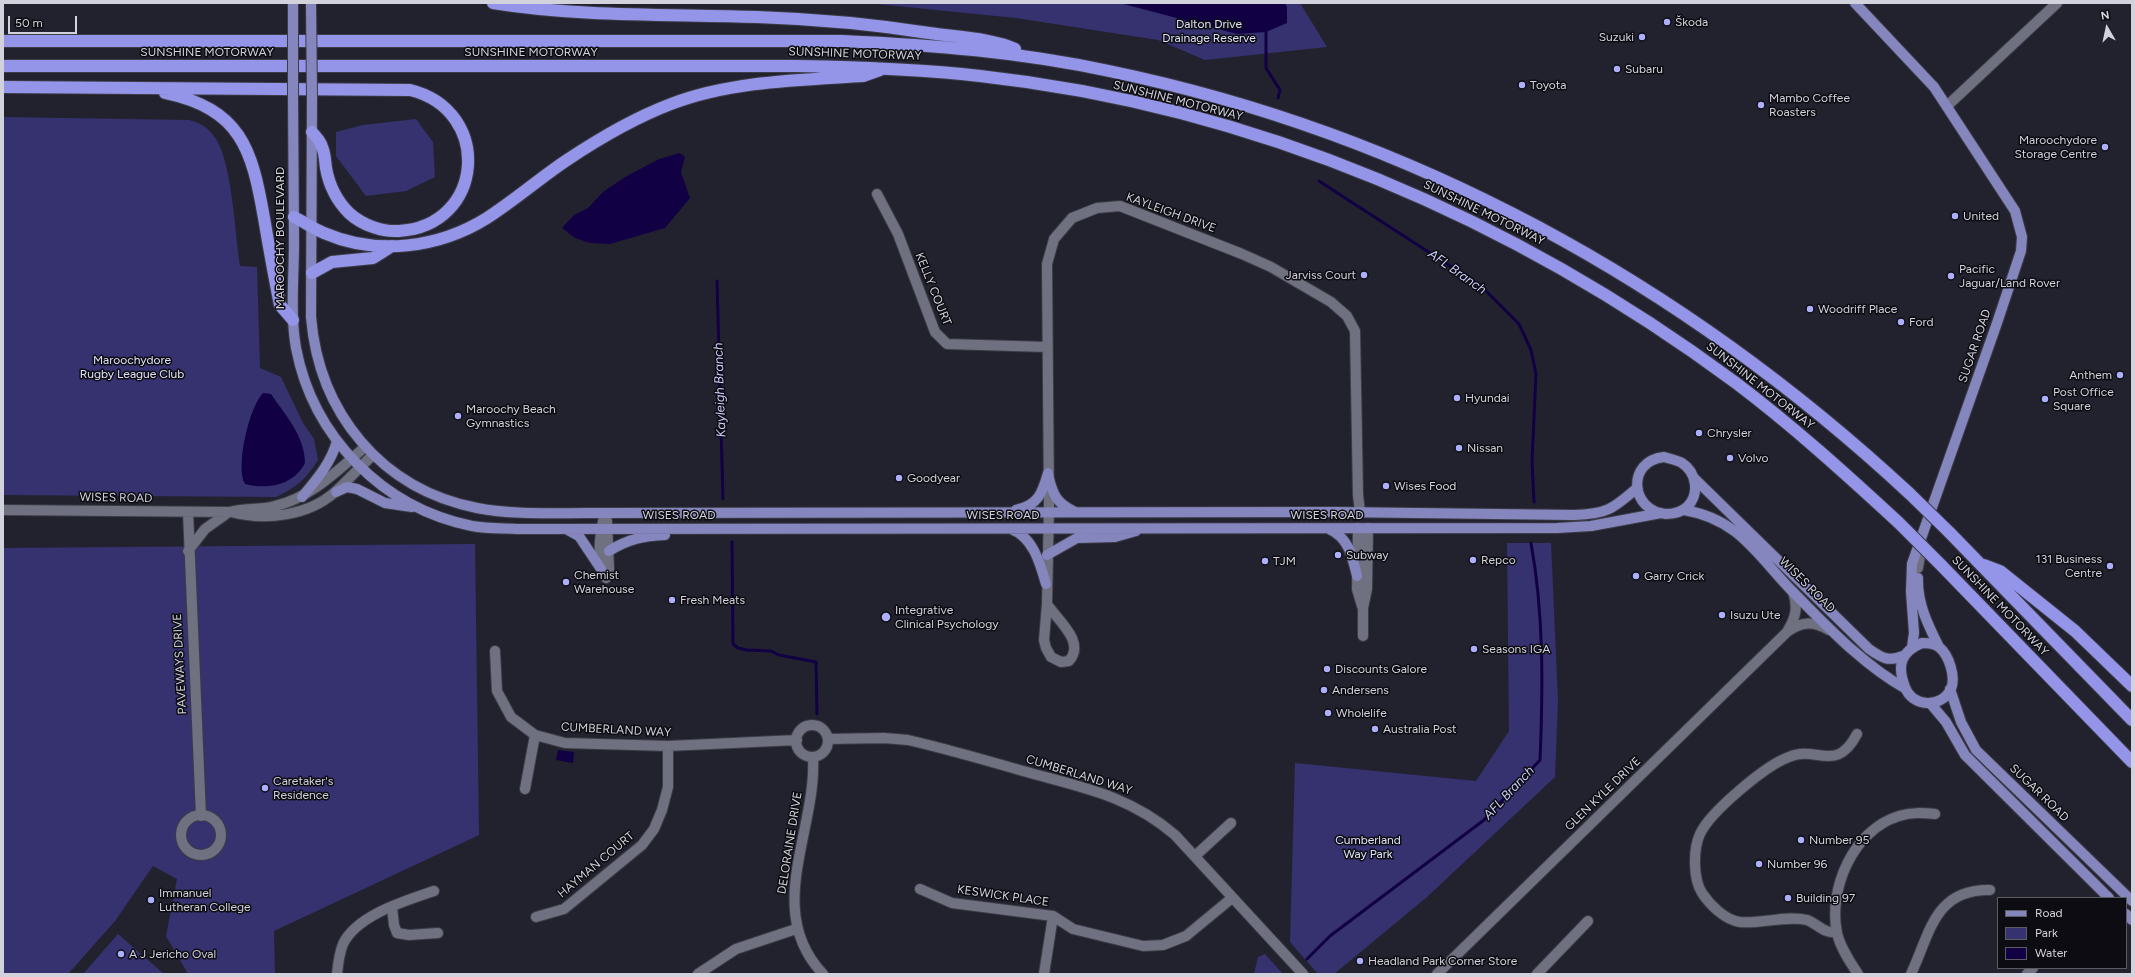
<!DOCTYPE html>
<meta charset="utf-8">
<style>
body{margin:0}
#map{position:relative;width:2135px;height:977px;overflow:hidden;background:#22222f;font-family:Figtree,sans-serif}
canvas{display:block}
.frame{position:absolute;inset:0;border:4px solid #d1d2db;pointer-events:none}
.legend{position:absolute;left:1997px;top:897px;width:130px;height:72px;box-sizing:border-box;background:#0c0c12;border:1px solid #5b5b62;margin:0;padding:5px 7px;list-style:none;font-size:12px;color:#d1d2db}
.legend li{display:flex;align-items:center;gap:8px;height:20px}
.legend b{width:20px;border:1px solid #5b5b62}
.north{position:absolute;left:2087px;top:8px;width:40px;height:40px;-webkit-text-stroke:3px #0c0c12;paint-order:stroke;rotate:351deg;font-size:11px;font-weight:700;line-height:16px;text-align:center;color:#d1d2db}
.north::after{content:'';display:block;margin:auto;width:14px;height:18px;background:#d1d2db;clip-path:polygon(50% 0,100% 100%,50% 72%,0 100%)}
.scale{position:absolute;left:8px;top:16px;width:69px;height:18px;box-sizing:border-box;border:2px solid #d1d2db;border-top:0;padding-left:5px;font-size:12px;line-height:14px;white-space:nowrap;color:#d1d2db;-webkit-text-stroke:3px #0c0c12;paint-order:stroke}
</style>
<div id="map">
<canvas width="2135" height="977"></canvas>
<div class="frame"></div>
<ul class="legend">
<li><b style="height:5px;background:#8686be"></b>Road</li>
<li><b style="height:11px;background:#35326f"></b>Park</li>
<li><b style="height:11px;background:#120044"></b>Water</li>
</ul>
<div class="north">N</div>
<div class="scale">50 m</div>
</div>
<script>
const ctx = document.querySelector('canvas').getContext('2d');
ctx.lineJoin = 'round';
function fill(path, color) { ctx.fillStyle = color; ctx.fill(path, 'evenodd'); }
function strokePath(path, color, width, dash) { ctx.strokeStyle = color; ctx.lineWidth = width; ctx.lineCap = dash ? 'butt' : 'round'; ctx.setLineDash(dash || []); ctx.stroke(path); }
function label(font, color, halo, rows, align = 'center') {
  ctx.font = font + ' Figtree,sans-serif'; ctx.lineWidth = 3; ctx.setLineDash([]); ctx.textBaseline = 'middle'; ctx.strokeStyle = halo; ctx.fillStyle = color; for (const [text, x, y, turn = 0] of rows) {
    ctx.save(); ctx.translate(x, y); ctx.rotate((+turn || 0) * Math.PI / 180); ctx.textAlign = isNaN(turn) ? turn : align; if (halo) ctx.strokeText(text, 0, 0); ctx.fillText(text, 0, 0); ctx.restore();
  }
}
const green = new Path2D(`
 M867 3H1300L1327 47 1205 60 1158 40 1016 18Z
 M3 117 189 120C201 123 209 128 216 139 232 164 235 234 240 266L257 267 260 368 281 377 303 423 314 439 318 460C306 479 297 487 276 497L3 495Z
 M416 119 433 142 435 177 406 191 366 196 336 156V132L363 125Z
 M1507 543H1551L1558 701 1555 777 1427 897 1334 974H1318L1290 942 1295 763 1476 781 1509 731Z
 M475 544 479 835 274 931 275 974H188L166 936 177 879 153 866 115 921 68 974H3V548Z
 M118 934 164 974H83Z
 M1265 954 1283 974H1254L1258 957Z`);
const water = new Path2D(`
 M1120 3H1285L1287 7V23L1266 32 1237 34Z
 M680 153 685 157 681 172 690 198 665 228 610 244 590 243 575 238 562 228 574 215 588 208 603 192 625 177 659 159Z
 M263 393 271 394C285 415 305 436 305 463 294 485 268 490 245 484 235 468 249 407 263 393Z
 M558 750 574 752 573 763 556 760Z`);
const stream = new Path2D(`
 M1266 32V68L1280 90 1278 98
 M1319 181 1481 286 1519 324 1531 350 1536 374 1532 461 1534 502
 M717 281 723 499
 M732 542 733 644 738 648 747 650 771 651 779 655 816 662 817 714
 M1307 959 1330 936 1484 820 1540 760C1543 689 1544 614 1531 543`);
const minor = new Path2D(`
 M1947 106 2057 3
 M877 194 898 234 935 332 947 344 1047 347
 M3 510 229 512C245 508 260 510 275 506 311 498 338 470 365 447
 M188 512 201 816
 M231 512C265 521 308 516 335 492 348 480 360 467 373 455
 M605 513C600 532 596 560 606 578
 M1358 528 1357 589 1362 606
 M188 551 205 529 229 512
 M1918 568 1922 543
 M606 578 609 569 607 521
 M1047 604C1058 621 1086 642 1069 661L1061 662 1051 657 1046 648 1044 640 1047 604 1049 505 1047 264 1054 239 1072 218 1097 208 1120 206 1242 254 1271 267 1331 302 1347 316 1355 331 1358 495 1360 512
 M1788 630C1796 617 1798 607 1793 592
 M1363 636V608L1367 589 1368 528
 M495 651 497 691 511 717 535 735 565 743 668 746 797 740
 M796 741a16 16 0 1 1 32 0a16 16 0 1 1-32 0Z
 M828 739 884 738 908 740C947 749 985 760 1023 771 1080 787 1129 795 1175 835L1303 974
 M813 757C817 831 763 911 823 974
 M525 789 535 735
 M181 835a20 20 0 1 1 40 0a20 20 0 1 1-40 0Z
 M1195 856 1231 823
 M920 889 952 903 1053 916 1073 929 1143 946 1163 945 1186 936 1232 898
 M392 907 394 925 397 933 409 935 438 933
 M536 917 564 909 642 845 654 829 662 810 668 787V746
 M1837 932C1824 934 1818 924 1807 920 1789 915 1759 924 1740 922 1725 920 1710 905 1702 893 1693 879 1693 849 1700 834 1710 812 1766 765 1789 757 1817 745 1836 774 1857 734
 M337 974C338 964 339 954 343 944 357 915 405 901 434 891
 M698 974 736 949 796 929
 M1044 974 1053 916
 M1437 974 1787 632C1802 621 1814 621 1829 630
 M1537 974 1588 921
 M1858 974C1850 962 1840 947 1837 933 1828 889 1853 830 1899 816 1911 812 1923 813 1935 814
 M1911 974C1930 934 1934 889 1990 890
 M2027 974 2033 968`);
const major = new Path2D(`
 M1855 3 1934 87 2015 211 2022 237 2021 251 1997 323 1912 564 1911 592 1914 633 1912 647
 M293 97C293 146 294 194 294 242 294 277 290 313 296 348 313 437 383 508 472 526 488 529 504 528 520 529L1557 528 1591 526 1661 513
 M312 97 311 317C319 413 381 489 477 508 513 515 552 513 589 513L1336 512 1574 515C1607 514 1613 509 1637 488
 M1664 457C1670 459 1677 460 1682 463 1696 472 1700 493 1688 506 1682 512 1675 514 1666 514 1630 511 1626 461 1664 457Z
 M1048 475C1053 495 1056 503 1075 512
 M1695 479 1869 649C1882 658 1888 662 1903 656
 M336 492 347 487 357 489 385 503 412 507
 M302 497C317 479 331 463 337 441
 M1016 510C1038 505 1042 494 1048 473
 M1684 510C1739 519 1757 555 1793 592 1828 627 1863 665 1906 689
 M1011 529C1033 537 1040 563 1046 584
 M1329 529C1349 538 1352 556 1357 576
 M568 530 579 536 601 569
 M609 551C628 539 643 536 665 535
 M1047 555 1077 538 1115 537 1136 531
 M1918 578C1917 603 1928 625 1939 647
 M1922 643C1928 643 1934 643 1939 647 1949 655 1956 677 1951 689 1941 709 1912 707 1905 687 1897 666 1900 652 1922 643Z
 M1950 689 1961 722 1976 750 2132 901
 M1930 703 1946 722 1965 755 2109 898
 M2126 914 2132 920`);
const highway = new Path2D(`
 M493 3C580 17 669 14 757 17 814 19 872 24 929 33 955 37 992 38 1015 49
 M3 41H842C932 45 1021 52 1109 71 1413 134 1683 283 1910 494
 M3 66H796C857 67 919 69 980 76 1254 106 1515 219 1736 383 1793 426 1847 475 1899 523
 M3 87 410 90C493 110 485 226 399 231 382 232 362 225 349 213 336 200 329 185 326 168 325 161 325 153 322 147 321 141 315 136 312 132
 M165 93C241 109 252 149 264 218 269 247 274 276 280 305L293 320
 M294 217C304 222 314 229 324 233 377 256 439 248 487 218 515 200 540 178 567 160 600 138 634 118 671 104 731 81 800 80 863 76L880 70
 M312 273 332 262 373 258 392 246
 M1949 532 2132 720
 M1941 565 2132 762
 M1984 565 2000 571 2075 631 2132 686`);
const majorBridge = new Path2D(`
 M311 3 312 97
 M293 97V3`);
const highwayBridge = new Path2D(`
 M1910 494 1949 532
 M1899 523 1941 565`);
const markers = [
 [1667,22,4,"#adaffb"],
 [1642,37,4,"#adaffb"],
 [1617,69,4,"#adaffb"],
 [1522,85,4,"#adaffb"],
 [1761,105,4,"#adaffb"],
 [2105,147,4,"#adaffb"],
 [1955,216,4,"#adaffb"],
 [1364,275,4,"#adaffb"],
 [1951,276,4,"#adaffb"],
 [1810,309,4,"#adaffb"],
 [1901,322,4,"#adaffb"],
 [2120,375,4,"#adaffb"],
 [1457,398,4,"#adaffb"],
 [2045,399,4,"#adaffb"],
 [458,416,4,"#adaffb"],
 [1699,433,4,"#adaffb"],
 [1459,448,4,"#adaffb"],
 [1730,458,4,"#adaffb"],
 [899,478,4,"#adaffb"],
 [1386,486,4,"#adaffb"],
 [1338,555,4,"#adaffb"],
 [1473,560,4,"#adaffb"],
 [1265,561,4,"#adaffb"],
 [2110,566,4,"#adaffb"],
 [1636,576,4,"#adaffb"],
 [566,582,4,"#adaffb"],
 [672,600,4,"#adaffb"],
 [1722,615,4,"#adaffb"],
 [886,617,5,"#adaffb"],
 [1474,649,4,"#adaffb"],
 [1327,669,4,"#adaffb"],
 [1324,690,4,"#adaffb"],
 [1328,713,4,"#adaffb"],
 [1375,729,4,"#adaffb"],
 [265,788,4,"#adaffb"],
 [1801,840,4,"#adaffb"],
 [1759,864,4,"#adaffb"],
 [1788,898,4,"#adaffb"],
 [151,900,4,"#adaffb"],
 [121,954,4,"#adaffb"],
 [1360,961,4,"#adaffb"]
];
const poiNames = [
 ["Škoda",1675,22],
 ["Suzuki",1634,37,"right"],
 ["Subaru",1625,69],
 ["Toyota",1530,85],
 ["Mambo Coffee",1769,98],
 ["Roasters",1769,112],
 ["Maroochydore",2097,140,"right"],
 ["Storage Centre",2097,154,"right"],
 ["United",1963,216],
 ["Pacific",1959,269],
 ["Jaguar/Land Rover",1959,283],
 ["Jarviss Court",1356,275,"right"],
 ["Woodriff Place",1818,309],
 ["Ford",1909,322],
 ["Anthem",2112,375,"right"],
 ["Post Office",2053,392],
 ["Square",2053,406],
 ["Hyundai",1465,398],
 ["Maroochy Beach",466,409],
 ["Gymnastics",466,423],
 ["Chrysler",1707,433],
 ["Nissan",1467,448],
 ["Volvo",1738,458],
 ["Goodyear",907,478],
 ["Wises Food",1394,486],
 ["Subway",1346,555],
 ["131 Business",2102,559,"right"],
 ["Centre",2102,573,"right"],
 ["Repco",1481,560],
 ["TJM",1273,561],
 ["Chemist",574,575],
 ["Warehouse",574,589],
 ["Garry Crick",1644,576],
 ["Fresh Meats",680,600],
 ["Integrative",895,610],
 ["Clinical Psychology",895,624],
 ["Isuzu Ute",1730,615],
 ["Seasons IGA",1482,649],
 ["Discounts Galore",1335,669],
 ["Andersens",1332,690],
 ["Wholelife",1336,713],
 ["Australia Post",1383,729],
 ["Caretaker's",273,781],
 ["Residence",273,795],
 ["Number 95",1809,840],
 ["Number 96",1767,864],
 ["Immanuel",159,893],
 ["Lutheran College",159,907],
 ["Building 97",1796,898],
 ["A J Jericho Oval",129,954],
 ["Headland Park Corner Store",1368,961]
];
const parkNames = [
 ["Dalton Drive",1209,24],
 ["Drainage Reserve",1209,38],
 ["Maroochydore",132,360],
 ["Rugby League Club",132,374],
 ["Cumberland",1368,840],
 ["Way Park",1368,854]
];
const streetNames = [
 ["SUNSHINE MOTORWAY",207,52],
 ["SUNSHINE MOTORWAY",531,52],
 ["SUNSHINE MOTORWAY",855,54,2],
 ["SUNSHINE MOTORWAY",1178,101,14],
 ["KAYLEIGH DRIVE",1171,213,20],
 ["SUNSHINE MOTORWAY",1484,213,26],
 ["MAROOCHY BOULEVARD",280,238,-90],
 ["KELLY COURT",933,289,68],
 ["SUGAR ROAD",1975,346,-71],
 ["SUNSHINE MOTORWAY",1760,386,38],
 ["WISES ROAD",116,498,1],
 ["WISES ROAD",679,515],
 ["WISES ROAD",1003,515],
 ["WISES ROAD",1327,515],
 ["WISES ROAD",1807,585,45],
 ["SUNSHINE MOTORWAY",2000,606,46],
 ["PAVEWAYS DRIVE",180,664,-93],
 ["CUMBERLAND WAY",616,730,3],
 ["CUMBERLAND WAY",1079,775,17],
 ["SUGAR ROAD",2039,793,44],
 ["GLEN KYLE DRIVE",1603,794,-44],
 ["DELORAINE DRIVE",790,843,-81],
 ["HAYMAN COURT",596,865,-40],
 ["KESWICK PLACE",1003,896,8]
];
const waterNames = [
 ["AFL Branch",1457,272,35],
 ["Kayleigh Branch",720,390,-92],
 ["AFL Branch",1509,793,-47]
];
fill(green, '#35326f');
fill(water, '#120044');
strokePath(stream, '#120044', 3);
strokePath(minor, '#3b3c46', 12);
strokePath(major, '#3b3c46', 12);
strokePath(highway, '#3b3c46', 14);
strokePath(minor, '#707180', 10);
strokePath(major, '#8686be', 10);
strokePath(highway, '#9494e8', 12);
strokePath(majorBridge, '#3b3c46', 12, []);
strokePath(highwayBridge, '#3b3c46', 14, []);
strokePath(majorBridge, '#8686be', 10);
strokePath(highwayBridge, '#9494e8', 12);
for (const [x, y, r, color] of markers) { const dot = new Path2D(); dot.arc(x, y, r, 0, 2 * Math.PI); ctx.fillStyle = color; ctx.fill(dot); strokePath(dot, '#0c0c12', 1.5); }
label('12px', '#d1d2db', '#0c0c12', poiNames, 'left');
label('12px', '#e0e2f8', '#0c0c12', parkNames);
label('12px', '#d1d2db', '#0c0c12', streetNames);
label('italic 13px', '#caccf7', '#0c0c12', waterNames);
</script>
